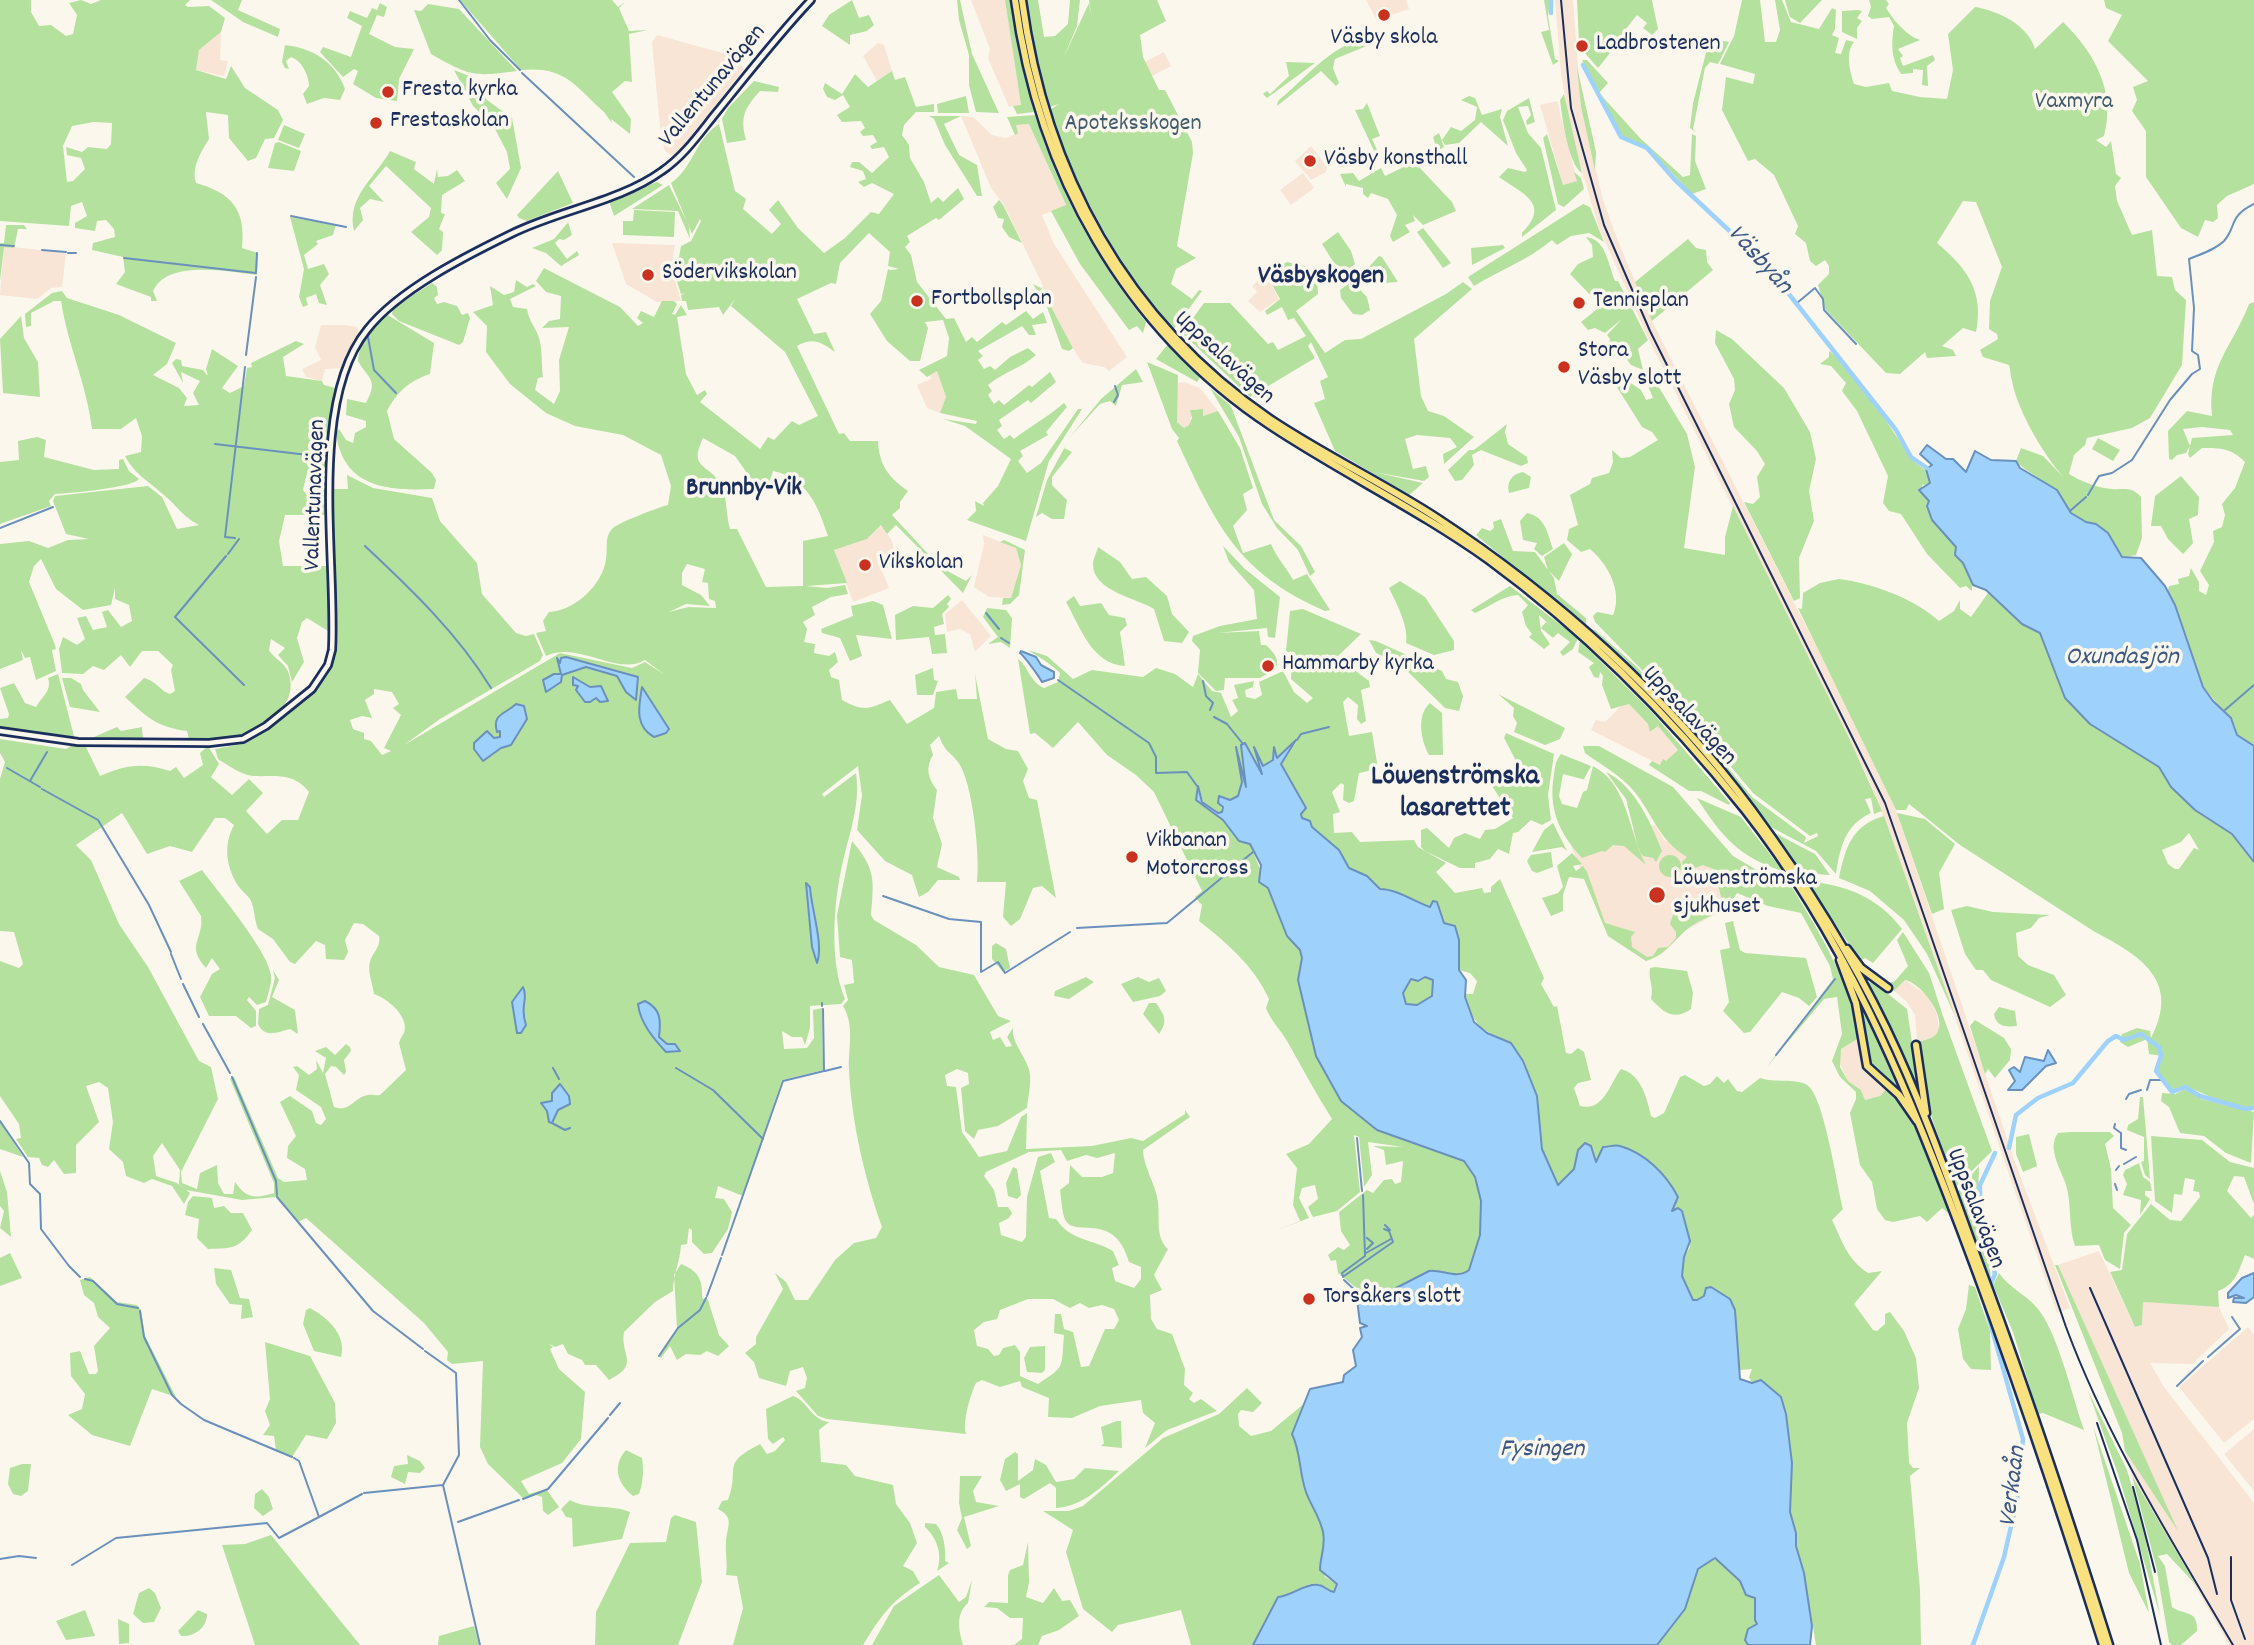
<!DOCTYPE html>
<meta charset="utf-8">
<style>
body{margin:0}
canvas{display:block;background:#fbf7ec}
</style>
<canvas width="2254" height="1645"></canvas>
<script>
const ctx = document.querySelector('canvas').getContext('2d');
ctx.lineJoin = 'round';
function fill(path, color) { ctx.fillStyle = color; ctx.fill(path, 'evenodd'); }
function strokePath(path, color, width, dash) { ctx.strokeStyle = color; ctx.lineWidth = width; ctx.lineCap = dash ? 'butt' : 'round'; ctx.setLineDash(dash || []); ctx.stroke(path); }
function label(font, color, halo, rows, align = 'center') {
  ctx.font = font + ' Dekko,sans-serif'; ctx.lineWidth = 7; ctx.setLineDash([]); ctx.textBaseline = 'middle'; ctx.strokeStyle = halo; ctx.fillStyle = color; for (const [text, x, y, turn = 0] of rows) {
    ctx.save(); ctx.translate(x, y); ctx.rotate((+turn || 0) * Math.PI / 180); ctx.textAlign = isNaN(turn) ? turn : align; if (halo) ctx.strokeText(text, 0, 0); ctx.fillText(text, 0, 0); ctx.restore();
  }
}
const built = new Path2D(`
 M971 0H1005L1021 105 1009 107 988 58 990 49Z
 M1366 0H1406L1409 9 1377 20Z
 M1555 0H1573L1581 107 1603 200 1618 241 1652 321 1864 741 1897 813 2015 1162 2070 1308 2057 1313 1915 902 1870 782 1649 340 1599 228 1571 134 1561 73Z
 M221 32 220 60 228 61 224 76 196 70 199 50Z
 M657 35 737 57 744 69 679 151 672 156 665 151 661 137 652 42Z
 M878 43 884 45 892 71 877 81 863 56Z
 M1164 52 1171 66 1152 76 1145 62Z
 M1557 101 1577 181 1563 185 1540 105Z
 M961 116 973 117 992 135 1006 138 1018 133 1015 125 1029 124 1066 206 1042 215 1054 244 1127 357 1109 371 1104 367 1083 363 1077 355 1041 288 1043 286 1004 205 991 188Z
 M1311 146 1327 167 1326 172 1311 180 1295 161Z
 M1303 173 1314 188 1291 205 1280 190Z
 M612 243 675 245 671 267 681 301 657 302 626 284Z
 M4 246 66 253 62 287 51 288 37 299 0 295Z
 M1266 274 1279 299 1260 312 1248 301 1257 292 1252 286Z
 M321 325H344L357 327 360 333 346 368 325 369 322 381 306 377 302 369 321 360 315 347Z
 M937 370 946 397 940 413 927 408 917 385 931 379 929 373Z
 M1184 382 1200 388 1218 411 1203 416 1202 409H1193L1189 425 1184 428 1177 422 1175 384Z
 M882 525 892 541 897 561 882 571 889 588 853 602 834 550 867 539Z
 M983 535 1016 548 1021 565 1011 598 989 597 974 587 984 544Z
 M962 600 991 636 975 652 970 634 960 629 947 632 945 614Z
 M1629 704 1648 724 1651 732 1658 726 1678 750 1666 762 1664 759 1660 765 1591 730 1596 720 1605 722 1621 706Z
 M1655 825 1664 840 1710 862 1722 900V911L1686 930 1662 954 1646 961 1608 936 1571 846Z
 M1905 980 1929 997 1937 1015 1939 1029 1934 1037 1917 1042 1915 1015 1906 1001 1894 991Z
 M1859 1038 1864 1063 1871 1075 1887 1088 1880 1096 1865 1100 1861 1090 1848 1081 1839 1062 1841 1049Z
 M2099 1251 2135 1327 2142 1325 2143 1302 2219 1307 2229 1329 2192 1364 2150 1363 2164 1387 2254 1503V1645H2229L2132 1476 2125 1451 2175 1526 2058 1265Z
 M2248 1327 2254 1335V1419L2224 1443 2179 1387Z
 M2254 1429V1491L2224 1454Z`);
const green = new Path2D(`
 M0 0H31V12L39 26 51 25 66 36 73 34 77 15 69 3 81 0 91 4 101 0H190L185 5 188 7 209 6 225 18 221 32 199 50 196 70 226 79 231 66 245 88 278 110 283 120 274 138 265 139 256 158 248 161 229 138 228 115 206 112 209 139C201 152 191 168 196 183 232 193 246 210 242 248L258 253 257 275C229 272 168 259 153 291L157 301H151V297L116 284 125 272 123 257 92 250 93 243 115 237 114 229 106 220 97 221 95 231 75 228V223L87 216 82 202 71 206 69 226 0 221ZM94 122 112 123 111 144 107 149 88 147 82 152 66 147 67 155 81 158 85 169 73 181 67 182 63 146 72 126Z
 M211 0H242L238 10 280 29 278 37 243 22Z
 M460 0H612L618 7 625 2 619 8 629 31 648 30 629 34 632 82 625 81 612 92 631 119 630 134 611 119 612 123 604 112C574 85 565 66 521 70Z
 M852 0 859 18 869 15 874 25 867 31 850 35V45L822 26 829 15Z
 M957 0H960L972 54 999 113 976 112 969 85V55L959 20Z
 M1005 0H1011L1019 55 1034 112 1017 114 1013 106 1021 105Z
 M1027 0H1038L1044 37 1055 36 1068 24 1070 0H1080L1077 26 1063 59 1089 3 1092 19 1089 0H1157L1166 21 1140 35 1143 57 1159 90H1165L1192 142 1193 153 1177 246 1196 258 1176 269 1171 284 1192 299 1199 290 1202 291 1173 330C1118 266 1078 190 1048 111L1059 104 1047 108 1037 70Z
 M1544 0H1550L1548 16 1555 59 1559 61 1553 65 1541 32 1549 30Z
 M1577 0H1652L1658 29 1652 35 1643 28 1647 23 1637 15C1622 32 1614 50 1598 68L1584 52 1582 41 1579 42Z
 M1742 0H1760L1765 42H1776L1780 30 1775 0H1782L1791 22 1819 29 1832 8 1836 10 1835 29 1832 35 1839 38 1835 53 1841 54 1846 40 1854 42C1845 53 1850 71 1854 84L1866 87 1889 83 1892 91 1920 97 1947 99 1953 70 1948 34 1975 7C1999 11 2028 25 2035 49L2063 22C2095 53 2116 92 2104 136L2096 140 2106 147 2111 141 2116 174 2121 178 2115 186 2117 201 2132 235 2152 230 2157 276 2172 277 2175 290 2186 300 2182 365 2150 418 2132 428 2087 438 2085 445 2074 455 2069 474C2080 481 2098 488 2111 489 2125 490 2131 486 2141 497L2142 538 2136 555 2123 557 2096 524C2070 520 2060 496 2041 480 2032 473 2023 469 2016 461L2021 448 2043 456 2069 483C2047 461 2018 413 2012 381 2010 376 2011 371 2009 365L1983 357 1980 350 1998 339 1997 334 1989 329 1990 301 2002 267 1976 202 1963 201 1937 243C1968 269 1984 292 1976 332L1963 328 1942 346 1953 350 1956 356 1927 358 1925 352 1900 374 1886 373 1825 309 1818 285 1829 274V266L1825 260 1816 266 1810 261 1806 243 1795 234 1798 226 1774 175 1755 159 1748 161 1722 110 1726 77 1753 84 1755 74 1720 64 1734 36Z
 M1785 0H1822L1800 23 1790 17Z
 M1869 0H1886L1889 4 1886 8C1893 19 1905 35 1920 40L1898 49 1903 56 1900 58 1903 66 1933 55 1935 60 1927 66 1928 86 1922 85 1923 70 1913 69V73L1901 74C1891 59 1891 44 1894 26L1889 17 1872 19 1868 16 1871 7Z
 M2104 0H2254V184L2227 196 2217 205 2218 218 2213 222 2205 220 2198 237 2181 228 2146 177V131L2132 111 2137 100 2133 87 2148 81 2108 41 2122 15 2106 8Z
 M380 3 387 7 384 17 377 15 369 34 395 47 414 49 399 79 397 101 376 98 353 84 358 71 354 69 343 77 320 52 323 47 351 57 362 26 347 18 350 11 367 18 372 8 377 10Z
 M428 4 459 9 517 71C473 77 470 76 431 54L414 10 421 11Z
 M1858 10 1862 11 1857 18 1862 21 1857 28V39L1842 32V11Z
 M1691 35 1729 42 1718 64 1710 62 1705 68 1693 129 1697 133 1690 128 1693 103 1709 41Z
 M1365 38 1369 45 1335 59 1333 68 1339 83 1336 86 1321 71 1277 106 1278 101C1305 79 1330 46 1365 38Z
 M285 45C312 48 335 61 345 89L340 100 324 98 307 104 303 94 309 86C309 75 301 60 291 57L286 61 289 69 285 68 282 62Z
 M1582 60H1587L1608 83 1599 93Z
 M1286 62 1315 63 1267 98 1263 94 1267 91 1270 94 1289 76Z
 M1577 67 1596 152 1595 170 1581 107Z
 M454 70 472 77 487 100 512 118 521 168 507 199 496 183 510 169 507 152 493 125 473 106Z
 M892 71 895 80 905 77 916 107 934 104V112H916L904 125 902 135 909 145 910 158 924 182 931 203 938 197 943 202 958 188 964 199 939 220 936 218 907 236 910 242 905 247 911 255 917 282 946 319 954 318 966 342 972 337 977 342 1002 322 1006 325 1026 311 1033 319 1043 312 1047 323 1032 325 1036 335H1029L1022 326 978 351 983 356 978 360 984 369 990 366 995 370 1010 357 1028 348 1036 355C1020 369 1005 371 988 385L992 391 988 395 994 404 999 400 1004 405 1029 385 1032 387 1050 372 1056 382 1031 403 1028 400 999 420 1002 426 997 430 1004 439 1010 435 1014 439C1032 425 1045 419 1064 403L1067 407 1046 432 1048 435 1020 451 1023 456 1018 461 1027 473 1041 463 1078 409H1082L1049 461 1026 541 967 520 976 511 975 501 984 506 983 503 998 486 1011 459 965 426 943 419 976 424 977 421 940 413 946 397 937 371 927 377 919 370 947 356 949 338 943 320 925 322 928 328 920 361H910L887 341 870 314 881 301 888 269 890 270 899 269 888 266 890 252 869 233 840 263 836 284 831 283 797 299 814 334 826 332 835 352C821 342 813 337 797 346L839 434 844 433 850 441H878C879 465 889 478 908 491L900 502V508L892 515 940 567 966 581 972 575 963 593 896 525 887 534 881 525 867 539 834 550 847 583 806 586 827 588 845 585 848 594 831 597 812 607 815 615 803 622 807 629 804 642 815 644 814 653 829 656 835 652 838 662 829 670 831 677 839 680 842 700C866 713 869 708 890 700L907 724 934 708 936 692 956 689 958 699H977L975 674 988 739 1006 749 1018 751 1028 769 1023 781 1029 798 1037 800 1056 898 1042 886 1033 888 1020 919 1011 926 1003 917 1006 882H977C980 856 973 782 958 762 949 750 947 755 939 736L930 745 933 755C925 767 928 779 937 790L933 818 942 844 937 867 959 877 960 880H938L928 892 919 897 912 875 885 861 857 830 862 795 858 766 822 794 824 797 856 773C860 802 852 825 845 853 834 894 828 959 845 999L841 1004 810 1006V1028L805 1045 802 1037H792L782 1031 784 1049 807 1048 814 1038 813 1010 822 1008 823 1070 782 1080 743 1196 718 1186 715 1198 724 1199 732 1212 728 1229 712 1253 704 1254 692 1242V1230L689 1228 687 1244 681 1245C680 1262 673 1275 673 1291L655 1302 624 1332C620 1356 641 1364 609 1380L596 1365H585L582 1360 568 1354 563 1344 555 1347 548 1343 553 1347 550 1349 559 1369 585 1392 581 1439 562 1463 521 1481 529 1494 546 1489 559 1507 548 1515 543 1511 542 1497 536 1495 524 1499 488 1464 480 1447 483 1361 452 1364 447 1360 448 1352 424 1323 306 1218 298 1222 276 1197 242 1200 186 1190 179 1184 180 1170 162 1143 153 1156 156 1176 177 1183 190 1193 184 1204 172 1186 152 1179 144 1183 126 1176 123 1162 109 1149 113 1122 108 1088 99 1082 86 1086 99 1122 76 1145V1173L64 1174 54 1160 48 1167 42 1165 39 1158 28 1157 16 1139 21 1138 19 1124 0 1096V961L19 968 23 964 14 932 0 931V779L5 762 0 753V739L66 749 74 744 85 745 100 776C124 765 143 762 170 771L176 767 184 778 203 765 200 753 208 746 219 764 211 777 232 795 249 779 263 793 246 811 267 834 282 820H298L309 792C293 772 276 777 253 776 241 775 228 765 218 759L215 749 242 744 271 728 270 725 321 680 334 649V489H348L347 475 373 488 432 498 440 521 477 563 482 594 516 633 526 636 534 634 543 655 540 661 440 719 404 745 560 653 632 668 645 662 665 675 645 660C619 677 577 640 546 656L536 633 546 631 543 621 549 612C574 611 603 585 606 559 608 548 604 536 613 528 618 523 659 507 668 505L671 486 661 455 623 435 575 426 546 413 510 384 486 352 487 326 473 312 493 305 490 286 504 295 514 292 516 280 527 287 533 284 536 286 510 299 513 307 527 309C529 321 534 325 538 335 543 348 541 364 543 377L538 378 535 390 554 404 560 391 559 360 569 327 542 328 549 321 560 319 561 296 546 292 536 281 544 268 620 307 638 326 643 323 637 318 641 311 654 317 662 301H674L677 304 672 314 675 315 681 305 687 315 677 317 686 374 697 395 705 390 707 394 700 402 760 449 768 437 774 440 792 421 799 425 818 416 785 352 731 306 735 299 723 315 719 307 688 310 686 301H682L681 295 685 293 681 294 672 266 679 257 681 246 691 241 701 221 700 219 692 234 671 183C693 168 696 138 719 124L735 191 746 199 743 209 772 234 781 224 769 210 778 200 798 228 824 253 845 238 871 212 879 214 894 194 872 183 864 187 858 182 866 179 863 171 850 167 852 162H859L872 173 889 157 884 147 872 149 870 146 877 142 873 135 863 136 860 132 865 128 861 121 842 122 837 115 850 107 843 95 835 100 827 97 823 89 825 83 842 94 855 74 868 87ZM703 438 735 456 754 483H769L773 471C807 478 818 506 828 536L803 541V586L766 587 737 529H730C726 516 727 495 721 484 708 463 688 469 703 438ZM687 564 705 569 702 582 708 583 709 599 715 601 716 608 688 607 669 612 686 604 710 606 701 595 682 585V573ZM374 689 392 692 399 704 393 708 401 715 384 748 391 751 382 755 371 741 364 739V733L353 729 350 720 362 716 372 718 365 700 374 694ZM122 813 147 854 170 846 192 852 215 818H225L234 825C223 845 226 868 239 887 242 891 247 895 250 899 255 909 254 919 258 929L273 939 290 962 295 964 316 941 325 945 326 959 344 960 348 952 345 940 354 923 363 924 379 936C381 948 373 951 370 962 367 972 373 984 374 994 387 998 410 1017 404 1033 402 1036 400 1039 399 1043L406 1070 380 1095C376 1096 372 1094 368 1095 354 1097 350 1113 334 1107L325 1074 331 1066 336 1067 344 1075 346 1072 344 1060 351 1051 350 1047 346 1044 335 1055 326 1047 315 1051 326 1058 323 1073 316 1060 317 1069 309 1075 297 1066 293 1067 299 1075 296 1090 321 1107 326 1119 321 1125 316 1123 312 1111 290 1096 280 1102 296 1136 288 1146 287 1158 305 1169 307 1180 284 1182 278 1178 234 1077 230 1079 274 1183V1193C254 1199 246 1198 235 1182L233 1194H224L218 1183 217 1165 200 1173 197 1189 182 1183 181 1172 218 1099 211 1067 199 1061 148 967 119 924 91 860 76 845Z
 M754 81 779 87 778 92 760 91C744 109 740 117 746 140L727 143 722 119 728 108Z
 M1564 94 1582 173C1568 164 1562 117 1560 100Z
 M1600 94 1640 138 1683 177 1690 175 1692 134 1696 136 1695 161 1706 189 1692 194 1647 147 1621 135Z
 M966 96 969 113H938L937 104Z
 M1469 96 1475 98 1482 115 1502 109 1500 117 1508 146 1481 122 1459 143 1445 145 1442 140 1451 127 1461 131 1475 120 1477 107 1461 100Z
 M1529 98 1535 122 1527 125 1526 121 1531 115 1528 106 1518 107 1528 133 1541 148 1556 210 1522 237V233C1552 203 1521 193 1499 177L1508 168 1525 172 1527 170 1516 153 1503 120 1507 111Z
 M1367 103 1380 136 1372 139 1378 152 1375 153 1355 110 1363 109Z
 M1035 115C1059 191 1096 260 1146 322L1143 333 1137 326 1129 330 1080 264 1051 211 1066 205 1029 124 1016 125 1018 133 1015 135 1007 117Z
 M929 116H961L944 124 959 155 977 165 982 196H977L945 145 934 119Z
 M284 125 305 134 299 148 278 140Z
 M1439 133 1444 147 1420 163V168L1452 202 1456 211 1423 225 1413 215 1415 221 1405 225 1410 232 1393 242 1390 236 1397 215 1388 199 1371 193 1368 198 1363 194V188L1346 184V187L1340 174 1353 173 1359 181 1381 168 1385 176 1414 162 1416 158 1436 147 1433 137Z
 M1547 134 1563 185 1577 181 1574 172 1581 178 1584 189 1564 207 1558 204 1543 138Z
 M279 142 301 151 294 171 268 168 275 143Z
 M390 151 416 162 414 169 434 184 437 169 438 177 448 176 457 170 465 181 442 195 441 213 445 214 439 229 443 232 442 250 437 255 411 232 429 217 431 208 386 166 369 186 384 202 370 199 360 208 363 220 354 231C346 197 375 178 390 151Z
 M558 171 573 203 527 221 519 218 517 215Z
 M657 182 663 185 614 216 609 201 612 198Z
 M669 185 689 226 690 239 678 211 632 209Z
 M999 200 1003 205 1022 243 1009 237 1002 227 1004 219 998 218 993 207Z
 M1583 204 1590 207 1604 242 1589 233 1571 236 1557 245 1552 240C1528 260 1500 270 1474 286L1468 277Z
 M634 210 675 212 674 237 623 235V221H633Z
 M575 214 568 222 572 235 564 240 559 239 555 243 567 259 577 251 579 255 561 266 546 253 532 248 554 239Z
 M290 217 336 225 333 235 316 241 318 244 304 255 308 269 324 264 329 274 320 285 327 305 319 303 316 294 306 298 308 305 303 307 299 297 304 269Z
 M6 225H24L27 229H18L14 248 4 247 0 281V243H4Z
 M1423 228 1451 263 1443 268 1417 232Z
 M1338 232 1351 251 1355 264 1348 271 1334 263 1322 244Z
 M1586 237C1606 239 1608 264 1615 281H1618L1648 340 1638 349 1643 370 1631 365 1621 352 1611 358 1607 353 1610 339 1607 335 1622 319 1605 333 1595 328 1588 330 1581 322 1601 306 1570 274 1578 264 1593 257 1592 245Z
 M1688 239 1696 248 1706 250 1707 262 1713 270 1652 321 1635 282Z
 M1503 245 1505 248 1472 265 1471 248Z
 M1379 256 1382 257 1398 282 1382 283V277L1373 282 1365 271Z
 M1287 262 1309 267 1317 278 1318 294 1296 311 1325 353 1345 340 1361 339 1446 294 1463 282 1472 289 1414 339 1421 396 1428 411 1444 416 1474 437 1444 464 1443 454 1457 447 1450 438 1417 435 1405 439 1413 469 1426 466 1429 477 1424 481 1374 472 1423 483 1409 495 1335 451 1314 403 1325 399 1320 381 1328 377 1311 342 1308 346 1315 358 1250 397 1182 333 1204 303H1230L1268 344 1273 342 1278 350 1306 336 1294 318 1288 320 1282 307 1267 315 1265 311 1280 299 1266 274Z
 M1352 281 1367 297 1370 310 1362 315 1353 314 1341 298 1340 290Z
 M432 283 437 287 438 295 434 298 437 304 444 302 457 306 462 315 468 313 470 318 463 342 459 345 399 321 392 314 393 308Z
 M1033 284 1041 288 1073 348 1069 351 1062 349 1047 307Z
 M62 291 67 298 119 315 176 343 167 364 153 375 179 388 187 398 184 406 199 405 193 393 200 381 181 372 183 383 172 363 176 359 181 360 182 366 203 370 208 376 206 369 212 349 238 366 222 388 230 393 244 386 247 368 252 367 251 363 296 341 304 344 283 357 286 376 322 381 324 385 339 389 328 430 327 466 307 473 303 490 307 495 328 489V515H285L279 541 283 566H328V631L307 618 302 622 297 638 304 662 292 682 288 666 278 655 285 648 271 639 269 650C274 659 286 663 289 674 300 711 253 737 221 740 211 741 199 740 189 740L187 731C156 727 147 717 125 697L144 678C158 682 159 690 170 694L175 691 171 670 173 665 158 651H142L130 667 121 655 104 670 93 666 83 674 62 673 59 649 63 637 77 645 85 639 77 618 86 616 93 630 107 627 102 612 108 610 121 627 132 621 129 605 115 599V588L111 605 83 610 56 589 41 559 34 566 29 582 55 645 56 649 52 650 56 671 36 680 30 657 25 658 21 650 23 660 0 669V544L29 541 48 548 68 540 89 539 66 534 53 501 55 496 148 486 162 497 177 529 199 525C182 516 179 508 165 496 150 482 135 475 125 456L141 452 142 436 136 418 121 429H92C86 382 68 346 61 301H54L31 313V326L26 327 25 314 52 293Z
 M2254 302V746L2237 735 2235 726 2203 686 2168 590 2169 586 2179 584 2178 579 2189 576 2191 568 2199 582V591L2206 595 2209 585 2200 571 2214 542 2213 531 2222 527 2225 515 2222 504 2235 488 2245 462C2231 448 2221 448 2202 448L2190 458 2188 454 2192 438 2233 435 2230 430 2202 427 2183 429 2190 446 2186 453 2177 455 2172 460 2169 459 2168 431 2187 411 2212 416C2207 365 2232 348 2249 304Z
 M386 314 434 343 430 374C409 381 397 392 387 411L394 439 432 473 436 480 434 489C388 491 343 488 336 433L339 429 346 440 353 443 355 433 366 427V421L346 415 347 399 366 403C379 379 368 379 358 361 359 341 374 328 386 314Z
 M21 316 24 338 38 362 40 397 3 393 0 339Z
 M1716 330 1732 339 1784 388 1810 432 1816 459 1809 491 1814 521 1799 558 1800 598 1794 601 1744 502 1753 504 1760 497 1757 477 1765 464 1757 451 1734 427 1729 404 1735 390 1734 379 1715 343Z
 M1168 344 1201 376 1197 382 1156 359Z
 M1829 351C1846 360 1897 436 1909 455 1916 468 1931 466 1930 484L1922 485V494C1935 505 1976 576 1972 591L1966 586 1960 588 1927 554 1901 514 1889 511 1883 503 1888 476 1857 411 1842 391 1846 383 1831 366 1820 364 1829 357Z
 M1147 362 1178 375 1177 422 1184 428 1189 425 1192 418 1190 410 1203 409V416L1218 411 1240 448 1253 488 1243 494 1247 510 1233 526 1243 553 1271 544C1278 560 1285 565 1293 580L1307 574 1330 610 1325 611C1236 572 1216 524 1177 441L1179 438 1172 429Z
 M1136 369 1143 382 1122 385 1116 406 1110 401 1100 404 1070 437 1101 399Z
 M1644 376 1654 379 1687 434 1695 467 1684 548 1725 555V537L1733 506 1850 740 1882 811 1874 814 1871 798 1865 799 1871 813C1845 825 1840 847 1836 874L1816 851 1771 827 1693 733 1591 632V629L1595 630 1637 667 1681 718 1696 729 1752 797 1806 837 1804 843 1818 836 1817 833 1810 836 1753 793 1697 726 1595 622 1593 616 1597 612 1613 615C1623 592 1608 564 1590 549L1581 552 1567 540 1569 529 1578 525 1570 495 1590 484 1592 478 1609 473 1613 462 1612 450 1621 458 1630 457 1658 440 1652 432 1642 427 1615 384 1622 377 1641 390 1646 400 1653 398 1648 386 1639 384Z
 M1210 388 1231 406 1274 520 1301 546 1315 572 1310 576 1298 550 1277 528 1262 504 1239 437Z
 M1507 424 1505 432 1508 444 1527 457 1528 463 1521 466 1481 450 1472 455 1474 465 1462 480 1455 481 1448 470 1469 450H1474Z
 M37 437 46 440 44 457 94 470 119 469V460L123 459 129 471 139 479C131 488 71 493 55 494L49 501 51 506 0 524V462L19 460 18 441Z
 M2098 438 2120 450 2113 461 2092 449Z
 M1068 441 1064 448 1072 452 1052 477V485L1067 500 1064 519H1052L1042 513 1036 517 1047 480Z
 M1523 472 1531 477 1529 488 1509 493C1506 482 1512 474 1523 472Z
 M2181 476 2199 497 2198 515 2189 519 2193 543 2183 554 2168 539 2161 526H2151L2155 496Z
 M1527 513C1546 517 1547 533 1553 549L1542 556 1534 549 1537 543 1523 540 1520 521Z
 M1501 519 1513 551 1535 552 1554 578 1557 594 1586 618V627L1476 535 1482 528 1490 531 1494 528 1493 522Z
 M1004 540 1025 550 1019 595 1010 604 1002 605 1003 598H1011L1021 565 1016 548 1000 542Z
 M1564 543 1572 554 1559 581 1548 570 1544 557Z
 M1223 546 1245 569 1280 597 1275 638 1268 637 1267 628 1217 633 1259 631 1261 645H1266C1273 652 1280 658 1276 669L1260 678H1225L1224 690 1216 691 1198 673 1200 650 1192 641 1193 636 1220 626 1257 619 1254 590 1229 562Z
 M1098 547 1120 562 1132 579 1146 577 1167 596 1172 614 1189 632 1182 643 1164 641 1154 609C1139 599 1092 591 1093 564 1093 559 1097 552 1098 547Z
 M1839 579C1872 583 1915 599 1939 621L1954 611 1960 600V609L1971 617 1988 593 2022 624 2040 633 2065 698 2090 724 2159 767 2171 787 2232 834 2254 862V1106C2240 1112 2200 1092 2186 1086L2175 1092 2169 1089 2156 1069 2162 1056 2149 1054 2147 1039 2128 1047 2120 1042 2122 1034 2137 1028 2150 1031 2151 1038C2181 981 2141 956 2095 932L1960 845 1909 804 1906 810H1896L1798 608 1802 609 1803 593 1820 583ZM2189 833 2199 850 2194 848 2179 869H2175L2168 864 2162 850 2181 842Z
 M1400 581 1425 597 1454 641V650L1434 655 1406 643C1409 626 1396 603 1389 588Z
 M1510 586 1578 638 1573 649 1563 656 1560 652 1570 642 1558 633 1553 638 1541 628 1546 622 1553 628 1539 615 1541 631 1550 644 1544 649 1529 637 1532 634 1526 626 1522 612 1528 605 1518 595C1501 596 1490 607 1475 613L1471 610Z
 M948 595 951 599 947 604 949 607 942 614 944 624 934 627 935 635 945 634 947 653 932 654 929 637 896 640 895 615 913 606 933 608Z
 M1074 596 1080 606 1101 603 1109 615 1125 618 1127 625 1120 632 1125 666C1091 664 1080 626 1066 602Z
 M873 601 883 605 892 639 856 635 862 656 850 661 840 638 822 633 821 629 853 616 851 606Z
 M987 608 1006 610 1012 618 1010 648 1001 642 988 644 998 637 983 617Z
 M1303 609 1361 634 1337 657 1369 681 1370 687 1361 690 1366 721 1361 724 1357 719 1358 705 1348 697 1343 702 1349 736 1372 732 1378 769 1359 773 1354 801 1349 803 1343 800 1344 785 1341 783 1332 792 1340 812 1333 814 1334 833 1352 832 1360 842 1414 840 1418 847 1446 863 1436 872 1455 893 1482 888 1484 893 1491 892V887L1500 879 1544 978 1541 984 1554 1007 1557 1006 1566 1053 1571 1054 1578 1048 1584 1052 1591 1080 1578 1083 1574 1088 1580 1106C1604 1112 1610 1083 1621 1069 1641 1074 1647 1098 1651 1116L1655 1118 1664 1113 1680 1077 1685 1075 1704 1086 1710 1084 1717 1076 1724 1083 1728 1079 1737 1091 1742 1092 1760 1078C1774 1083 1796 1078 1807 1085 1824 1095 1837 1186 1843 1209L1832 1220C1843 1242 1846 1258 1868 1273L1882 1271 1854 1304 1873 1330 1877 1331 1885 1324V1314L1890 1312 1904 1331 1916 1358 1919 1388 1907 1423 1909 1463 1913 1468H1920L1910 1476 1920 1590 1921 1645H1816L1804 1573 1796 1546V1533L1790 1512 1792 1463 1786 1414 1781 1397 1761 1380 1752 1383 1749 1377 1752 1369 1740 1370 1738 1367 1735 1310 1730 1299 1716 1290 1706 1291 1702 1299 1693 1300 1682 1276 1684 1257 1690 1247 1682 1211H1672L1678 1197C1666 1175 1640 1147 1614 1145L1608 1147 1596 1162 1591 1146 1578 1150 1574 1169 1559 1185C1534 1155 1542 1098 1522 1060 1503 1024 1477 1047 1465 994H1473L1477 981 1470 973 1459 970 1457 932 1444 923 1439 908C1417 906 1400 889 1380 889L1367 876 1349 868 1339 850 1302 818V800L1281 765 1297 741 1276 759 1275 749 1273 760 1263 766 1254 749 1262 775 1245 744 1241 745 1246 788 1236 750 1242 782 1238 796 1230 800 1219 796 1222 812C1205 813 1203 799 1197 789L1196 800 1223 820 1239 841 1250 844 1287 936 1300 950 1302 958 1298 980 1316 1056 1341 1101 1377 1130 1464 1161 1475 1177 1481 1201 1480 1235 1469 1271C1455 1280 1443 1269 1429 1271L1364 1304 1360 1291 1338 1273 1336 1260 1331 1261 1328 1255 1338 1247 1344 1250 1350 1245 1341 1231 1339 1212 1367 1190 1373 1193 1384 1180 1392 1179 1395 1184 1401 1182 1403 1161 1386 1165 1384 1150 1373 1146 1403 1147 1368 1142 1372 1175 1364 1187 1359 1137 1354 1135 1360 1192 1337 1211 1313 1217 1308 1207 1318 1199 1315 1185 1302 1188 1299 1198 1309 1218 1272 1232 1300 1221 1293 1205 1297 1168 1286 1154 1309 1144 1332 1119C1316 1094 1302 1067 1287 1041 1280 1029 1271 1021 1266 1008L1269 999C1254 966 1227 943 1199 921L1202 905 1195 897 1202 891 1154 792 1136 775 1107 755 1078 722 1053 748 1035 733 1030 734 1018 659C1028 666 1030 682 1044 688L1058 682 1060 673C1054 666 1036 655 1028 650L1047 656 1073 679 1092 670 1143 677 1156 668 1175 674 1193 687 1198 674 1212 691 1221 693 1231 717 1238 711 1232 700 1238 698 1234 685 1254 681 1253 687 1245 690 1246 697 1255 699 1262 695 1259 682 1283 671 1294 692 1307 703 1313 698 1291 679 1292 654 1286 651 1290 611Z
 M1369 640 1376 641 1442 671 1446 679 1458 682 1463 696 1459 711 1445 708 1402 666 1376 653Z
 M1580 641 1650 710 1730 803 1729 805 1701 791H1689L1649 765 1652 761 1660 765 1663 759 1666 761 1678 750 1658 726 1650 732 1648 724 1629 704 1611 709 1602 685 1603 676 1600 672 1599 678 1594 677 1589 667 1594 663 1578 652Z
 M933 668 934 680 938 681 933 695H917L915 675Z
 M58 674 75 740 0 728V719L8 718 9 714 0 688 14 683 25 703 36 707C43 695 52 691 48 678Z
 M62 678H71L81 684 83 690 100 712 70 707Z
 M1498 694 1565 728 1560 739 1545 745 1514 732 1517 723 1513 716 1514 708Z
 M1430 703 1442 713 1443 755H1429C1421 741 1416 715 1430 703Z
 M117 727 121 731 142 727 143 740H87Z
 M1506 733 1554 754 1548 795 1551 820 1542 825 1531 820 1518 832 1513 833 1509 854 1498 849 1490 859 1475 863V868H1460L1425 851 1421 847V830L1427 828 1449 848 1454 838 1465 833 1480 839 1485 830 1495 829 1513 818 1486 777 1491 773 1502 781 1516 777 1515 759 1504 738Z
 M1583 746H1599L1673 787 1733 856 1755 869 1787 879C1820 934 1847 974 1859 1038L1841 1049 1840 1067 1848 1081 1861 1090 1865 1100 1880 1096 1887 1088C1922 1122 1933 1171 1951 1215L1942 1208 1927 1222 1920 1216 1893 1222 1885 1220 1877 1209 1872 1182 1860 1165 1850 1113 1856 1099V1092L1840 1077 1832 1061 1842 1034 1837 997 1824 999 1766 1068 1833 979 1830 966 1801 913 1768 906 1737 893C1725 915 1702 916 1685 931 1672 943 1663 956 1646 961L1608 936 1584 879 1569 877 1563 895V911L1551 916 1542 898 1558 893 1563 887 1557 866 1572 853 1582 864 1573 866 1576 871 1583 866 1587 872 1605 923 1635 932 1631 937 1632 947 1647 957 1653 956 1658 948 1668 947 1676 938V932L1670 924 1676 906 1695 900 1700 913 1721 905 1722 900 1713 869 1703 865 1685 872 1682 862 1687 857C1657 839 1654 815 1633 790 1619 774 1601 765 1585 753Z
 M1561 754 1591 766 1584 779 1586 780 1563 774 1559 796 1562 804 1577 808 1583 792 1587 790 1593 766C1629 785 1628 832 1646 865L1624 846 1613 845 1605 852 1602 851 1582 858C1559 833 1548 809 1554 774 1555 766 1556 760 1561 754Z
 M1606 772C1635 786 1651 823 1662 851L1656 862 1653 858 1643 856 1639 851 1626 799Z
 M1697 798 1741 817 1783 871C1740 858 1721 836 1697 798Z
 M1897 813 1925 819 1955 844 1939 873 1944 909 1932 914Z
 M1884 816 1955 1016 1927 954 1904 920 1870 891 1839 878C1845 848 1852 825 1884 816Z
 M1553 823 1567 851 1562 847 1532 852 1544 830Z
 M1773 832 1815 854 1830 875 1801 873Z
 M852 841C876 869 874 880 871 915L874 920 916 945 939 967 974 975 998 1016 1011 1021 990 1032 993 1040 1000 1037 1006 1047 1012 1046 1007 1037 1013 1028C1011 1044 1029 1059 1030 1075 1031 1085 1028 1098 1027 1108L998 1126 978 1130 974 1139 965 1131 961 1088 969 1084 968 1073 957 1069 945 1075 947 1086 956 1087 962 1132 979 1157 1007 1151 1021 1117 1027 1113 1026 1149 1092 1146 1131 1138 1143 1141 1185 1114V1110L1190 1117 1143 1150C1143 1166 1156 1185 1158 1202 1160 1219 1155 1237 1168 1249L1154 1275 1162 1290 1150 1295 1151 1319 1157 1329 1172 1334 1185 1369 1184 1385 1193 1393 1189 1399 1194 1403 1201 1399 1217 1411 1167 1430 1145 1448 1155 1423 1143 1413 1141 1400 1100 1406 1072 1418 1048 1417 1049 1398 1022 1387 1020 1381 1000 1387 982 1380 976 1383C971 1393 962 1422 966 1434L827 1419 818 1416 796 1391 805 1388 807 1378 803 1367 790 1371 786 1386 759 1378 754 1362 745 1353 756 1344V1337L783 1289 775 1273 786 1282 795 1300H808L835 1260 854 1243 876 1238 882 1227C865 1180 851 1120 849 1069 848 1048 855 1026 843 1006L848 1000 844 985 854 983 852 960 840 957 837 915ZM1061 1150 1067 1161 1086 1155 1097 1158 1115 1153 1113 1173 1102 1177H1082L1070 1165 1069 1183 1060 1190C1061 1197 1062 1210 1064 1217 1072 1242 1113 1207 1129 1262L1141 1267V1279L1134 1288 1115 1281 1112 1268 1119 1265 1113 1251C1091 1238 1072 1242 1056 1219L1049 1218 1040 1171 1055 1162 1051 1153 1038 1157 1027 1197 1026 1237 1022 1242 1001 1235 999 1223 1009 1218 1012 1213 1008 1207H998L994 1190 984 1176 986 1172 1029 1152ZM1028 1299H1053L1070 1308 1080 1303 1089 1308 1102 1305 1114 1309 1119 1320 1114 1329H1105L1089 1366 1081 1367 1073 1332 1064 1329 1061 1314H1055L1054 1333 1064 1335C1061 1368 1066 1366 1038 1384L1020 1376V1352L1015 1345 1003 1348 999 1355 994 1356 988 1349 977 1346 974 1330 984 1322 997 1319 1000 1310Z
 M1551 852 1553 867 1537 873 1532 871 1527 861 1531 855Z
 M1659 866a11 11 0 1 1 22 0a11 11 0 1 1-22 0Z
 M202 870C219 893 268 951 271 975 272 984 268 994 266 1002L257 1005 249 997 247 1000 256 1011V1026L251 1028 236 1016H209L200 997 212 974 220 969 212 958 206 968C185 944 204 941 201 916L179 881Z
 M1807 881C1846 885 1878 897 1902 929L1873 963 1865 958 1860 961Z
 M1967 906 1993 912 2050 915 2039 918 2031 928 2016 933 2018 956 2028 965 2054 975 2066 995 2050 1007 1991 980 1983 970H1976L1965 954 1951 910Z
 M1733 921 1740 950 1745 953 1806 958 1817 997 1809 1006 1799 998 1782 992 1750 1032 1744 1033 1723 1011 1729 1002 1720 950 1730 948 1725 923Z
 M1903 932 1929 973 1943 1016 1992 1151 1957 1186C1938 1138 1921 1094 1917 1042 1921 1041 1929 1039 1933 1037 1953 1024 1922 983 1905 980L1894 991 1882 983 1894 982 1908 966 1897 940Z
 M996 943 1006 949 1010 968 1003 972 992 959V946Z
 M1655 967 1687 971 1693 993 1691 1009C1674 1021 1664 1013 1651 999 1654 985 1648 980 1650 968Z
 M273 970 279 980 272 997 295 1010 298 1034 290 1029C278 1032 265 1039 258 1024L259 1009 268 1005 275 978Z
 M1427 976 1433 980 1432 996 1419 1004 1407 1005 1403 993 1411 979 1418 981Z
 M1086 977 1094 982 1069 999 1054 996 1055 991Z
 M1138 977 1149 982 1159 978 1166 991 1160 996 1133 1002 1121 984Z
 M1873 982 1907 1009 1921 1102 1867 983Z
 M1857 1001 1884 1053V1047L1911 1108 1870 1066Z
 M1149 1003H1156C1165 1016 1168 1021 1159 1034L1143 1014Z
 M1999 1007 2015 1011 2017 1026C2006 1027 1996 1027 1994 1014Z
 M1975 1020 2004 1038 2011 1049 2010 1060 1995 1078 1988 1069 1985 1074 1970 1026Z
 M2185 1089 2201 1099 2254 1112 2251 1163 2226 1153 2204 1136 2180 1133 2169 1107 2161 1101 2162 1093 2175 1094Z
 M2140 1097H2143L2150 1179 2145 1175 2141 1162 2144 1161V1137L2127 1130 2128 1125 2138 1119Z
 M0 1122 1 1123 23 1157 0 1149Z
 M2070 1132H2110L2114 1136 2105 1144 2111 1169 2113 1208 2131 1225 2124 1233 2120 1269 2105 1260 2099 1245 2075 1246C2068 1226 2072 1205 2066 1185 2062 1171 2046 1148 2058 1133Z
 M2029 1134 2037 1166 2023 1172 2016 1154V1137Z
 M2151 1136 2202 1140 2230 1162 2254 1168V1204L2244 1177 2234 1176 2227 1191 2251 1218 2254 1215V1259L2245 1255C2238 1272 2236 1284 2218 1291L2219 1307 2143 1302 2142 1325 2135 1327 2110 1272 2122 1270 2127 1234 2151 1204 2170 1220 2181 1221 2200 1197 2199 1192 2193 1191 2195 1180 2185 1178 2182 1195 2174 1194 2172 1213 2155 1201Z
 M2139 1163 2143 1177 2150 1182 2152 1191H2145V1195L2150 1199 2140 1215 2141 1200 2123 1195 2127 1184 2123 1175 2125 1170Z
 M1979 1166 1978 1199 1987 1230 1991 1280 1958 1191Z
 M1013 1167 1017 1169 1021 1195 1017 1199 1008 1196 1006 1183Z
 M0 1171 7 1192 11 1237 0 1228 4 1211 0 1206Z
 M193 1196 212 1198 214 1208 224 1206 231 1213H243L252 1230C238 1250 230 1248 208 1249L197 1238 199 1219 185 1215 188 1202Z
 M10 1253 22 1278 0 1286V1258Z
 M681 1264C698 1271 703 1279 702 1298L708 1300 719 1335 729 1346 718 1356 707 1351 700 1355 686 1354 677 1360 670 1346 661 1358 658 1356 677 1328 674 1275Z
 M2055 1265H2058L2178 1531 2125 1451 2122 1433Z
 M214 1268 231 1270 240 1298 249 1299 253 1317 241 1319 242 1305 230 1304 216 1284Z
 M1999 1273C2010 1289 2026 1294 2038 1309 2058 1333 2073 1399 2084 1430L2043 1413 2038 1414 2013 1332 1993 1285Z
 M90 1277 117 1302 137 1305 141 1310 145 1336 176 1397 152 1389 130 1446 92 1435 68 1415 82 1409 85 1394 71 1376 70 1353 80 1351 89 1374H96L98 1371 94 1346 110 1328 98 1317 94 1303 84 1295 80 1280Z
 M1969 1285 1975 1287 1990 1331 1991 1370 1971 1369 1963 1359 1958 1329 1966 1309Z
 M310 1308C328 1318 347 1335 341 1357L314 1351 303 1324 306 1310Z
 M265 1342 310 1356 335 1403 336 1423 327 1439 306 1435 292 1457 276 1450 274 1436 263 1435 270 1425 265 1411 270 1399Z
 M1045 1346V1370L1042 1373 1027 1372 1024 1358 1030 1347Z
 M1247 1388 1262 1403 1253 1412 1241 1410 1238 1414 1239 1426 1251 1436 1271 1431 1306 1402 1292 1434C1301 1453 1298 1474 1306 1493 1312 1507 1321 1519 1324 1534 1326 1552 1319 1556 1325 1577L1337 1584 1334 1592C1327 1591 1325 1586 1321 1585 1293 1575 1269 1633 1253 1645H1191L1181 1610 1118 1625 1112 1632 1083 1609 1066 1552 1073 1530 1043 1511H1069L1083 1506 1163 1438 1219 1414Z
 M2088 1391 2127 1470 2143 1525 2160 1615 2118 1474Z
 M793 1396C808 1401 811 1420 829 1422L819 1430 821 1462 846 1465 855 1476 893 1485 896 1504 910 1523 917 1543 903 1566 913 1571 920 1583C891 1601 881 1616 863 1645H733L743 1608 737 1576 726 1575C728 1563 725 1553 726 1542 727 1526 735 1518 718 1509L722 1501 728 1500C741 1467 719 1465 760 1444L767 1454 775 1451 785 1440 783 1437 773 1444 768 1439 766 1409Z
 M1117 1421H1121L1122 1448 1101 1446 1104 1443 1101 1427Z
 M2093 1426 2140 1564 2149 1613 2129 1573Z
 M626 1450 642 1458C644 1470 643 1483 639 1494L633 1496C617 1483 612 1466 626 1450Z
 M1015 1452 1018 1454V1481L1033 1470 1035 1459 1046 1465 1056 1482 1074 1479 1085 1468 1119 1471C1102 1487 1081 1507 1056 1508V1488L1050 1483 1024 1499 1020 1497V1484L1006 1491 1000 1480 1005 1459Z
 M407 1455 420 1461 425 1468 420 1473 408 1472 405 1484 391 1477 394 1466 408 1464Z
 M22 1464H31L28 1491 21 1496 13 1494 8 1484 10 1468Z
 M960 1476H982L973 1491 976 1502 999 1506 964 1517 971 1546 967 1549 957 1530 962 1518 959 1503Z
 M2132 1476 2196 1585 2167 1554 2158 1556 2165 1566 2172 1607C2185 1616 2198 1609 2197 1631L2181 1645H2172L2169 1642 2156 1566Z
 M262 1489 269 1497 273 1509 263 1516 254 1508 255 1494Z
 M570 1500C588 1510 611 1504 630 1512L622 1539 573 1547 572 1518 566 1517 561 1509Z
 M675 1515 696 1522 702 1582 678 1645H595L596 1612 630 1543 666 1542 671 1518Z
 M925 1523 936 1524C944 1533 946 1549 945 1561L949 1563 937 1571C943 1555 937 1538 925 1527Z
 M271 1535 360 1645H255L222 1545 245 1544Z
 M1028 1542 1029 1582 1026 1597 1043 1603 1054 1588 1062 1601 1070 1600 1079 1616 1059 1630 1042 1636 1038 1645H1014L1022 1639 1023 1618H1010L997 1608 984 1607 989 1602 1008 1603V1575L1010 1570 1023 1565Z
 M1718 1559 1740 1581 1746 1595H1752C1758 1602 1751 1616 1758 1624L1748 1630V1645H1657L1685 1609 1698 1569 1704 1562Z
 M939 1575 959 1602 966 1597 972 1580 968 1603C955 1614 959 1631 963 1645H872L894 1606Z
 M149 1588 155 1593 161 1608 154 1622 143 1623 133 1614 139 1593Z
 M85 1610 95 1636 66 1640 56 1621Z
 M198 1610 207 1614C207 1628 194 1637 181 1636L178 1631Z
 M118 1619 129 1624V1643L119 1644Z
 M474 1626 479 1645H438L439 1636Z`);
const water = new Path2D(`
 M1927 445 1946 459H1953L1966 472 1975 451 1991 460 2016 461 2020 468 2057 490 2071 513 2086 522 2096 524 2108 533 2122 557 2141 558 2165 586 2175 605 2203 687 2213 701 2231 718 2237 735 2254 746V862L2232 834 2195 810 2171 787 2159 767 2090 724 2065 698 2040 633 2022 624 1986 590 1973 585 1963 563 1955 555 1956 547 1932 520 1927 506 1929 501 1919 490 1930 483 1926 469 1932 465 1920 454Z
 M1021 651 1036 657 1041 665 1054 672V678L1042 682C1038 675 1025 657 1020 653Z
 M566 657 638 677 636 700 626 692 617 676 586 667 562 675 561 682 546 692 543 680 554 674H561L557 658 560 663 561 658Z
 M573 677 590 687 601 686 608 701 600 702 596 698 590 702H585L576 690 578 686 573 685Z
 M642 687 669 729 666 733 654 737C634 726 639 706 642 687Z
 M516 704 524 706 527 719 511 745 501 748 483 761 474 749V743L487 731 494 738 500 737V731L497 732C492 714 504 715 516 704Z
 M1296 740 1281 764 1306 808 1301 814 1302 818 1310 821 1312 827 1339 850 1349 868 1367 876 1380 889C1397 889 1415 902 1430 907L1433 901 1437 902 1444 923 1455 926 1459 940V970L1466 980 1465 997 1474 1022 1487 1033 1511 1043 1523 1061 1537 1096 1542 1149 1558 1185 1574 1169 1578 1150 1585 1143 1591 1146 1596 1162 1603 1147C1609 1147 1615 1144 1620 1146 1645 1153 1666 1174 1678 1197L1672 1211 1678 1208 1682 1211 1690 1241 1684 1257 1682 1276 1693 1300H1697L1704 1296 1706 1288 1711 1287 1730 1299 1735 1310 1740 1379 1752 1383 1761 1380 1781 1397 1786 1414 1792 1463 1790 1512 1796 1533V1546L1804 1573 1812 1626 1810 1645H1748L1745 1640 1748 1629 1757 1624 1755 1620V1598L1746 1595 1740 1581 1715 1558 1698 1569 1685 1609 1657 1645H1253L1278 1597C1291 1596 1306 1583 1318 1585 1324 1585 1327 1591 1334 1592L1337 1584 1320 1570C1320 1557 1326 1546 1323 1532 1320 1517 1311 1506 1306 1492 1299 1473 1301 1452 1292 1434L1310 1389 1343 1382 1344 1375 1356 1366 1353 1350 1362 1337 1360 1328 1367 1326 1360 1323 1356 1292 1359 1291 1365 1304 1429 1271C1443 1269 1456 1280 1469 1270L1480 1235 1481 1201 1475 1177 1464 1161 1377 1130 1341 1101 1316 1056 1298 980 1302 958 1300 950 1287 936 1268 888 1259 882 1261 865 1250 844 1239 841 1223 820 1196 800 1198 786 1202 802 1218 813 1222 812 1223 807 1218 803 1219 796 1230 800 1238 796 1242 782 1236 747 1246 787 1241 745 1245 743 1262 774 1254 747 1263 766 1273 760 1274 747 1277 758ZM1425 977 1433 980 1432 996 1417 1005 1406 1004 1403 993 1411 979 1418 981Z
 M806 883 810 887C811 908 824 945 817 963L812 947Z
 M523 987C529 999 519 1006 526 1025L521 1033H517L512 1002Z
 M645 1001C661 1009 661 1020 659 1037L667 1044H675L680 1051 666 1052C654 1039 640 1023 638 1004Z
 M2048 1050 2056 1063 2046 1066 2022 1090H2008L2015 1081 2009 1070 2014 1067 2020 1072 2025 1057 2044 1061Z
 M560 1084 569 1096 570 1104 558 1110 552 1123 549 1122 547 1111 541 1103 552 1101V1093Z
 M2254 1273V1297L2246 1303 2233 1302 2234 1298H2244L2236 1295 2228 1298V1293L2242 1278Z`);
const stream = new Path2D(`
 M459 0 490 40 520 70
 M522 73 634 177
 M291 216 346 227
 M0 245 14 246
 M42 250 66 252
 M68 253H76
 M124 258 256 273
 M256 272 257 253
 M1797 303 1815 288 1823 299 1824 310 1856 344
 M368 337 374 370 396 393
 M246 355 256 277
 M1114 402 1118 395 1115 386
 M215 444 308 455
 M2088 495 2099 476 2112 473 2132 460 2170 400 2192 374 2200 369 2198 355 2192 351 2194 308 2189 259C2201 254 2215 250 2224 241 2237 226 2228 217 2254 204
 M2070 511 2086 497
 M0 528 53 507
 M235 538 225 537 245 367
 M365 546C411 589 458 634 491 688
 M228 554 239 539
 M226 556 175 617 244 685
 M986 613 999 629
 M1001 638 1009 643
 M1058 680 1149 743 1156 757V773L1187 772 1197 786
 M1203 681 1206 696 1213 703 1210 710
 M2225 710 2254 685
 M1214 717 1227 724 1243 744
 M1297 740 1301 734 1329 727
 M7 768 40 787
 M30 781 47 752
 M42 789 98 820 149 905 171 952
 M883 896 949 919 981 922V972L998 962 1005 973 1070 932
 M1077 928 1167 923 1253 852
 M171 954 181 979
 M183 984 199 1017
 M822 1003V1006
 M203 1024 230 1073
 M1776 1055 1835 979
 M553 1068 559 1079
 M676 1068 713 1090 763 1139
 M825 1071 841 1067
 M232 1077 276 1181 277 1195
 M2147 1090 2150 1080H2163
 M2126 1099 2129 1094 2141 1090
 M0 1121 29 1163 30 1184 40 1194 41 1229 69 1266 80 1277
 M552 1123 565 1130 570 1128
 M2115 1124 2114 1128 2121 1133V1148L2126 1150
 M1357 1138 1362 1191
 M2124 1164 2136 1157
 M2116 1170 2119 1166
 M2115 1184 2117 1190
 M277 1197 373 1311 423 1349
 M1385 1225 1390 1230
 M1367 1249 1373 1243 1367 1238
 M1366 1253 1391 1239
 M722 1255 783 1081 824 1071 823 1009
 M1344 1276 1393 1242 1389 1231 1384 1229
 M1343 1277 1342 1273 1365 1256 1363 1195
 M85 1279 93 1281 117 1304 138 1308
 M1344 1280 1357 1292
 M707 1296 721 1258
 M140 1311 144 1337 172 1395 181 1404 204 1420 292 1457
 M425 1351 456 1373 459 1455 443 1485 480 1645
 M659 1356 678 1328 700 1310 706 1298
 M2208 1357 2240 1329 2232 1317
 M2177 1386 2203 1361
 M610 1415 620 1403
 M294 1458 299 1461 319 1517 362 1494
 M364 1493 443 1485
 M523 1499 548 1489 608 1418
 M458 1522 519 1500
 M0 1559 19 1556 36 1558
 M72 1565 116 1538 267 1523 279 1538 319 1517`);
const river = new Path2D(`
 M1551 13V0
 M1583 65 1621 137 1647 148 1675 180 1766 265 1896 430 1911 457 1927 468
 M2009 1148 2016 1115 2038 1098 2073 1083 2108 1041 2116 1036 2124 1040 2141 1034 2159 1047 2161 1056 2156 1071 2172 1092 2185 1087 2200 1096 2246 1109 2254 1108
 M1991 1283 1995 1274 1980 1205V1185L1995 1153
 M1973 1645 2004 1557 2017 1500 2023 1439 1980 1287`);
const secondary = new Path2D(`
 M0 731 78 742 209 743 243 739 266 726 312 689 328 665 332 650C337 561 308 403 367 330 398 290 466 256 511 234 559 210 619 202 662 171 684 156 699 134 716 113 747 75 777 36 811 0`);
const motorway = new Path2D(`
 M1015 0C1038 171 1124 329 1271 426 1342 473 1419 510 1489 560 1586 631 1671 717 1745 810 1844 936 1904 1080 1960 1228 2012 1365 2059 1505 2103 1645
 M1022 0C1045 171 1125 320 1270 419 1324 455 1383 483 1437 518 1556 596 1667 696 1752 810 1802 878 1849 951 1886 1028 1923 1105 1951 1187 1980 1266 2027 1391 2069 1518 2109 1645
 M1847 949 1861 968 1888 988
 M1840 960 1856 1003 1867 1066 1899 1095 1917 1121
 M1916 1045 1926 1113`);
const rail = new Path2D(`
 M1561 0 1571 108 1604 225 1650 331 1885 803 2066 1327C2108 1440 2172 1541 2233 1645
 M2090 1288 2208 1558 2217 1594
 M2097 1423 2137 1540 2161 1645
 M2133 1487 2155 1572
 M2231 1557V1600L2245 1639`);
const markers = [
 [1384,15,7,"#c8321e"],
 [1582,46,7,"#c8321e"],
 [388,92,7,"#c8321e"],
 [376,123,7,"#c8321e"],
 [1310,161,7,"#c8321e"],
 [648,275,7,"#c8321e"],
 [917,301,7,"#c8321e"],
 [1579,303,7,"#c8321e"],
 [1564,367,7,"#c8321e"],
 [865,565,7,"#c8321e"],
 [1268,666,7,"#c8321e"],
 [1132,857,7,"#c8321e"],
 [1657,895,9,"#c8321e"],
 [1309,1299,7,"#c8321e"]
];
const poiNames = [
 ["Väsby skola",1384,40,"center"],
 ["Ladbrostenen",1596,46],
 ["Fresta kyrka",402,92],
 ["Frestaskolan",390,123],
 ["Väsby konsthall",1324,161],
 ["Södervikskolan",662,275],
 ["Fortbollsplan",931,301],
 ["Tennisplan",1593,303],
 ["Stora",1578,353],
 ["Väsby slott",1578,381],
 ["Vikskolan",879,565],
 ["Hammarby kyrka",1282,666],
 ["Vikbanan",1146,843],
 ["Motorcross",1146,871],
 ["Löwenströmska",1673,881],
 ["sjukhuset",1673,909],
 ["Torsåkers slott",1323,1299]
];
const streetNames = [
 ["Vallentunavägen",714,87,-50],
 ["Uppsalavägen",1223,359,42],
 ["Vallentunavägen",317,495,-88],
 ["Uppsalavägen",1688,717,47],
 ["Uppsalavägen",1974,1209,69]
];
const parkNames = [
 ["Vaxmyra",2074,104],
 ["Apoteksskogen",1133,126]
];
const waterNames = [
 ["Väsbyån",1758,261,48],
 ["Oxundasjön",2122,659],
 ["Fysingen",1542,1451],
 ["Verkaån",2015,1487,-83]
];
const neighbourhoodNames = [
 ["Väsbyskogen",1321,278],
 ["Brunnby-Vik",744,490]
];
const quarterNames = [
 ["Löwenströmska",1455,779],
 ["lasarettet",1455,811]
];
fill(built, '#f8e5d6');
fill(green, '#b5e19f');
fill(water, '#9ed2fc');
strokePath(water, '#6a91bd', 2);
strokePath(stream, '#6a91bd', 2);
strokePath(river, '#9ed2fc', 4.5);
strokePath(secondary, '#1b2f5e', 10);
strokePath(motorway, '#1b2f5e', 11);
strokePath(secondary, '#fbf7ec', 4.5);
strokePath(motorway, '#fae180', 6);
strokePath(rail, '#1b2f5e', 2);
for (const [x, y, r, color] of markers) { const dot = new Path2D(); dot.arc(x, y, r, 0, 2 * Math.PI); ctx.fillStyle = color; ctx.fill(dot); strokePath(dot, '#fbf7ec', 2.5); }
label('24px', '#1b2f5e', '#fbf7ec', poiNames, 'left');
label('24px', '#1b2f5e', '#fbf7ec', streetNames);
label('24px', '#425c6e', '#fbf7ec', parkNames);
label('italic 26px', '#3c5886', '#fbf7ec', waterNames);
label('bold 26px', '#1b2f5e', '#fbf7ec', neighbourhoodNames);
label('bold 28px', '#1b2f5e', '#fbf7ec', quarterNames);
</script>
